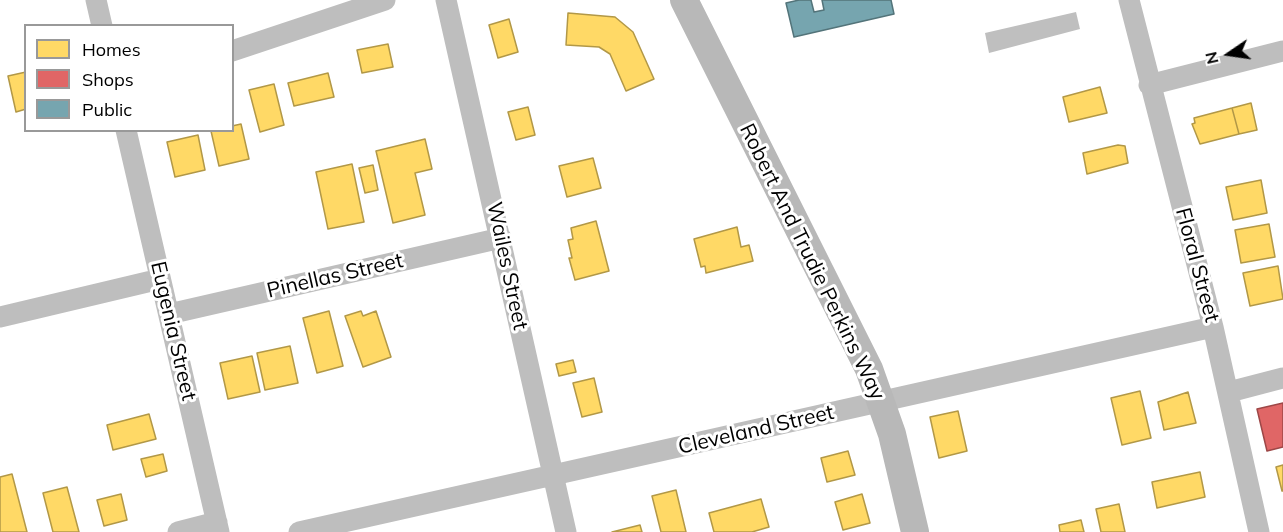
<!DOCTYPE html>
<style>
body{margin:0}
#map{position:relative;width:1283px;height:532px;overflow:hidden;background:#fff;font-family:Mulish,sans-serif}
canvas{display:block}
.legend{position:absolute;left:24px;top:24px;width:210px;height:108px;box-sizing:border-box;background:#fff;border:2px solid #999;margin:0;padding:8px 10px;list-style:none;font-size:18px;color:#000}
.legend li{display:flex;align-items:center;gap:12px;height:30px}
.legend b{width:30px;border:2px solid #999}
.north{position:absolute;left:1199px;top:24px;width:60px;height:60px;-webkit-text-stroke:4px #fff;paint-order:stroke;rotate:257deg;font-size:16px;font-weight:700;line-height:24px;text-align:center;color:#000}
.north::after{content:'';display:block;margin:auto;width:21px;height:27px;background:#000;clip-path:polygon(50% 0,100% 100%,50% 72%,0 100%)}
</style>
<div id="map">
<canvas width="1283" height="532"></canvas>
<ul class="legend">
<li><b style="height:16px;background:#ffd966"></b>Homes</li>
<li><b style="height:16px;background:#e06666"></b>Shops</li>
<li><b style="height:16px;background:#76a5af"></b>Public</li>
</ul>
<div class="north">N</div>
</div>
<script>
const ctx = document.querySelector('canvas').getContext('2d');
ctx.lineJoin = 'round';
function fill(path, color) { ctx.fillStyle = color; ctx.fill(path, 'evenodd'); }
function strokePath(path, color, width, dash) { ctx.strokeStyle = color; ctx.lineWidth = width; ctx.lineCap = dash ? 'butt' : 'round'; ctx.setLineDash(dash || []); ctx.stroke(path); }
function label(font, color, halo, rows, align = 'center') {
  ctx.font = font + ' Mulish,sans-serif'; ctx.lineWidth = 6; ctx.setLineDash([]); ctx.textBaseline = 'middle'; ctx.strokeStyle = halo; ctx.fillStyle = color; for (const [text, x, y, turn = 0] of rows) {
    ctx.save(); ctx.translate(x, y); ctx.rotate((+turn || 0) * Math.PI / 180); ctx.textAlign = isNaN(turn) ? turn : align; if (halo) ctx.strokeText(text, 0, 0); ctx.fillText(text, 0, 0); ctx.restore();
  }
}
const water = new Path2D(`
 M1076 12 1080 29 989 53 985 33Z`);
const homes = new Path2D(`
 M568 13 615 17 633 32 654 79 626 91 610 54 599 47 566 45Z
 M509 19 518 52 498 58 489 25Z
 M388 44 393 67 362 73 357 50Z
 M26 72V109L16 112 8 76Z
 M328 73 334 97 294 106 288 83Z
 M274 84 284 125 260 132 249 90Z
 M1100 87 1107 113 1069 122 1063 97Z
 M1251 103 1257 130 1239 134 1232 108Z
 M528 107 535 135 516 140 508 112Z
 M1232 108 1239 134 1200 144 1192 124 1195 123 1194 118Z
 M241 124 249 159 219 166 211 131 232 130V126Z
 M198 135 205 170 175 177 167 142Z
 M425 139 432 169 415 173 425 215 393 223 376 151Z
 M1118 145 1125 146 1128 163 1087 174 1083 153Z
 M593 158 601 188 567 197 559 166Z
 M352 164 364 222 328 229 316 172Z
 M373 165 378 190 365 193 359 168Z
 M1261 180 1267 213 1233 220 1226 187Z
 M596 221 609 271 575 280 569 258H572L568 240 573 239 571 228Z
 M1269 224 1275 257 1241 263 1235 230Z
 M737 227 741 247 749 245 753 261 706 273 705 266 701 267 694 239Z
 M1278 266 1283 299 1250 306 1243 273Z
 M329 311 343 366 317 373 303 318Z
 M361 311 363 316 376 311 391 357 363 367 345 316Z
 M290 346 298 383 265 390 257 353Z
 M252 356 260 392 228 399 220 363Z
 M573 360 576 372 559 376 556 364Z
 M594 378 602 412 582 417 573 383Z
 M1140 391 1151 438 1122 445 1111 398Z
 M1188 392 1196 423 1164 430 1158 402Z
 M958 411 967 451 939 458 930 417Z
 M149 414 156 439 113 450 107 425Z
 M848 451 855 475 827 482 821 458Z
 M163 454 167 471 146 477 141 459Z
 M1283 465V491H1282L1276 467Z
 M1200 472 1205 497 1157 508 1152 482Z
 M12 474 27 532H0V477Z
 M67 487 79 532H53L43 493Z
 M676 490 686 532H661L652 496Z
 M121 494 127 520 104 526 97 500Z
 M862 494 870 523 843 530 835 502Z
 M761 499 769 527 752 532H714L709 513Z
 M1119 504 1125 532H1101L1096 509Z
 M1081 520 1084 532H1060L1059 525Z
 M640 525 642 532H612Z`);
const shops = new Path2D(`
 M1283 403V447L1267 451 1257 409Z`);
const public = new Path2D(`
 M799 0H811L814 12 824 10 822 0H891L894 14 794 37 786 3Z`);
const street = new Path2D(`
 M96 0 102 26
 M446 0 566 532
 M1129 0 1213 327 1259 532
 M232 51 385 0
 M1149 85 1283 51
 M126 130 219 532
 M169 314 501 238
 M0 317 160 279
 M1229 392 1283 378
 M178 532 217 522
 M299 532 1213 327`);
const secondary = new Path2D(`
 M684 0 869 369 892 434 915 532`);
const streetNames = [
 ["Robert And Trudie Perkins Way",812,262,64],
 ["Floral Street",1197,265,75],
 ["Wailes Street",507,266,78],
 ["Pinellas Street",335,276,-13],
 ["Eugenia Street",173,331,77],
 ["Cleveland Street",756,430,-13]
];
fill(water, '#bfbfbf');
fill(homes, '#ffd966');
strokePath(homes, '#b29847', 1.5);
fill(shops, '#e06666');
strokePath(shops, '#9d4747', 1.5);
fill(public, '#76a5af');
strokePath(public, '#53747a', 1.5);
strokePath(street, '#bebebe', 21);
strokePath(secondary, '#b8b8b8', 28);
label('21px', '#000', '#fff', streetNames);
</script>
